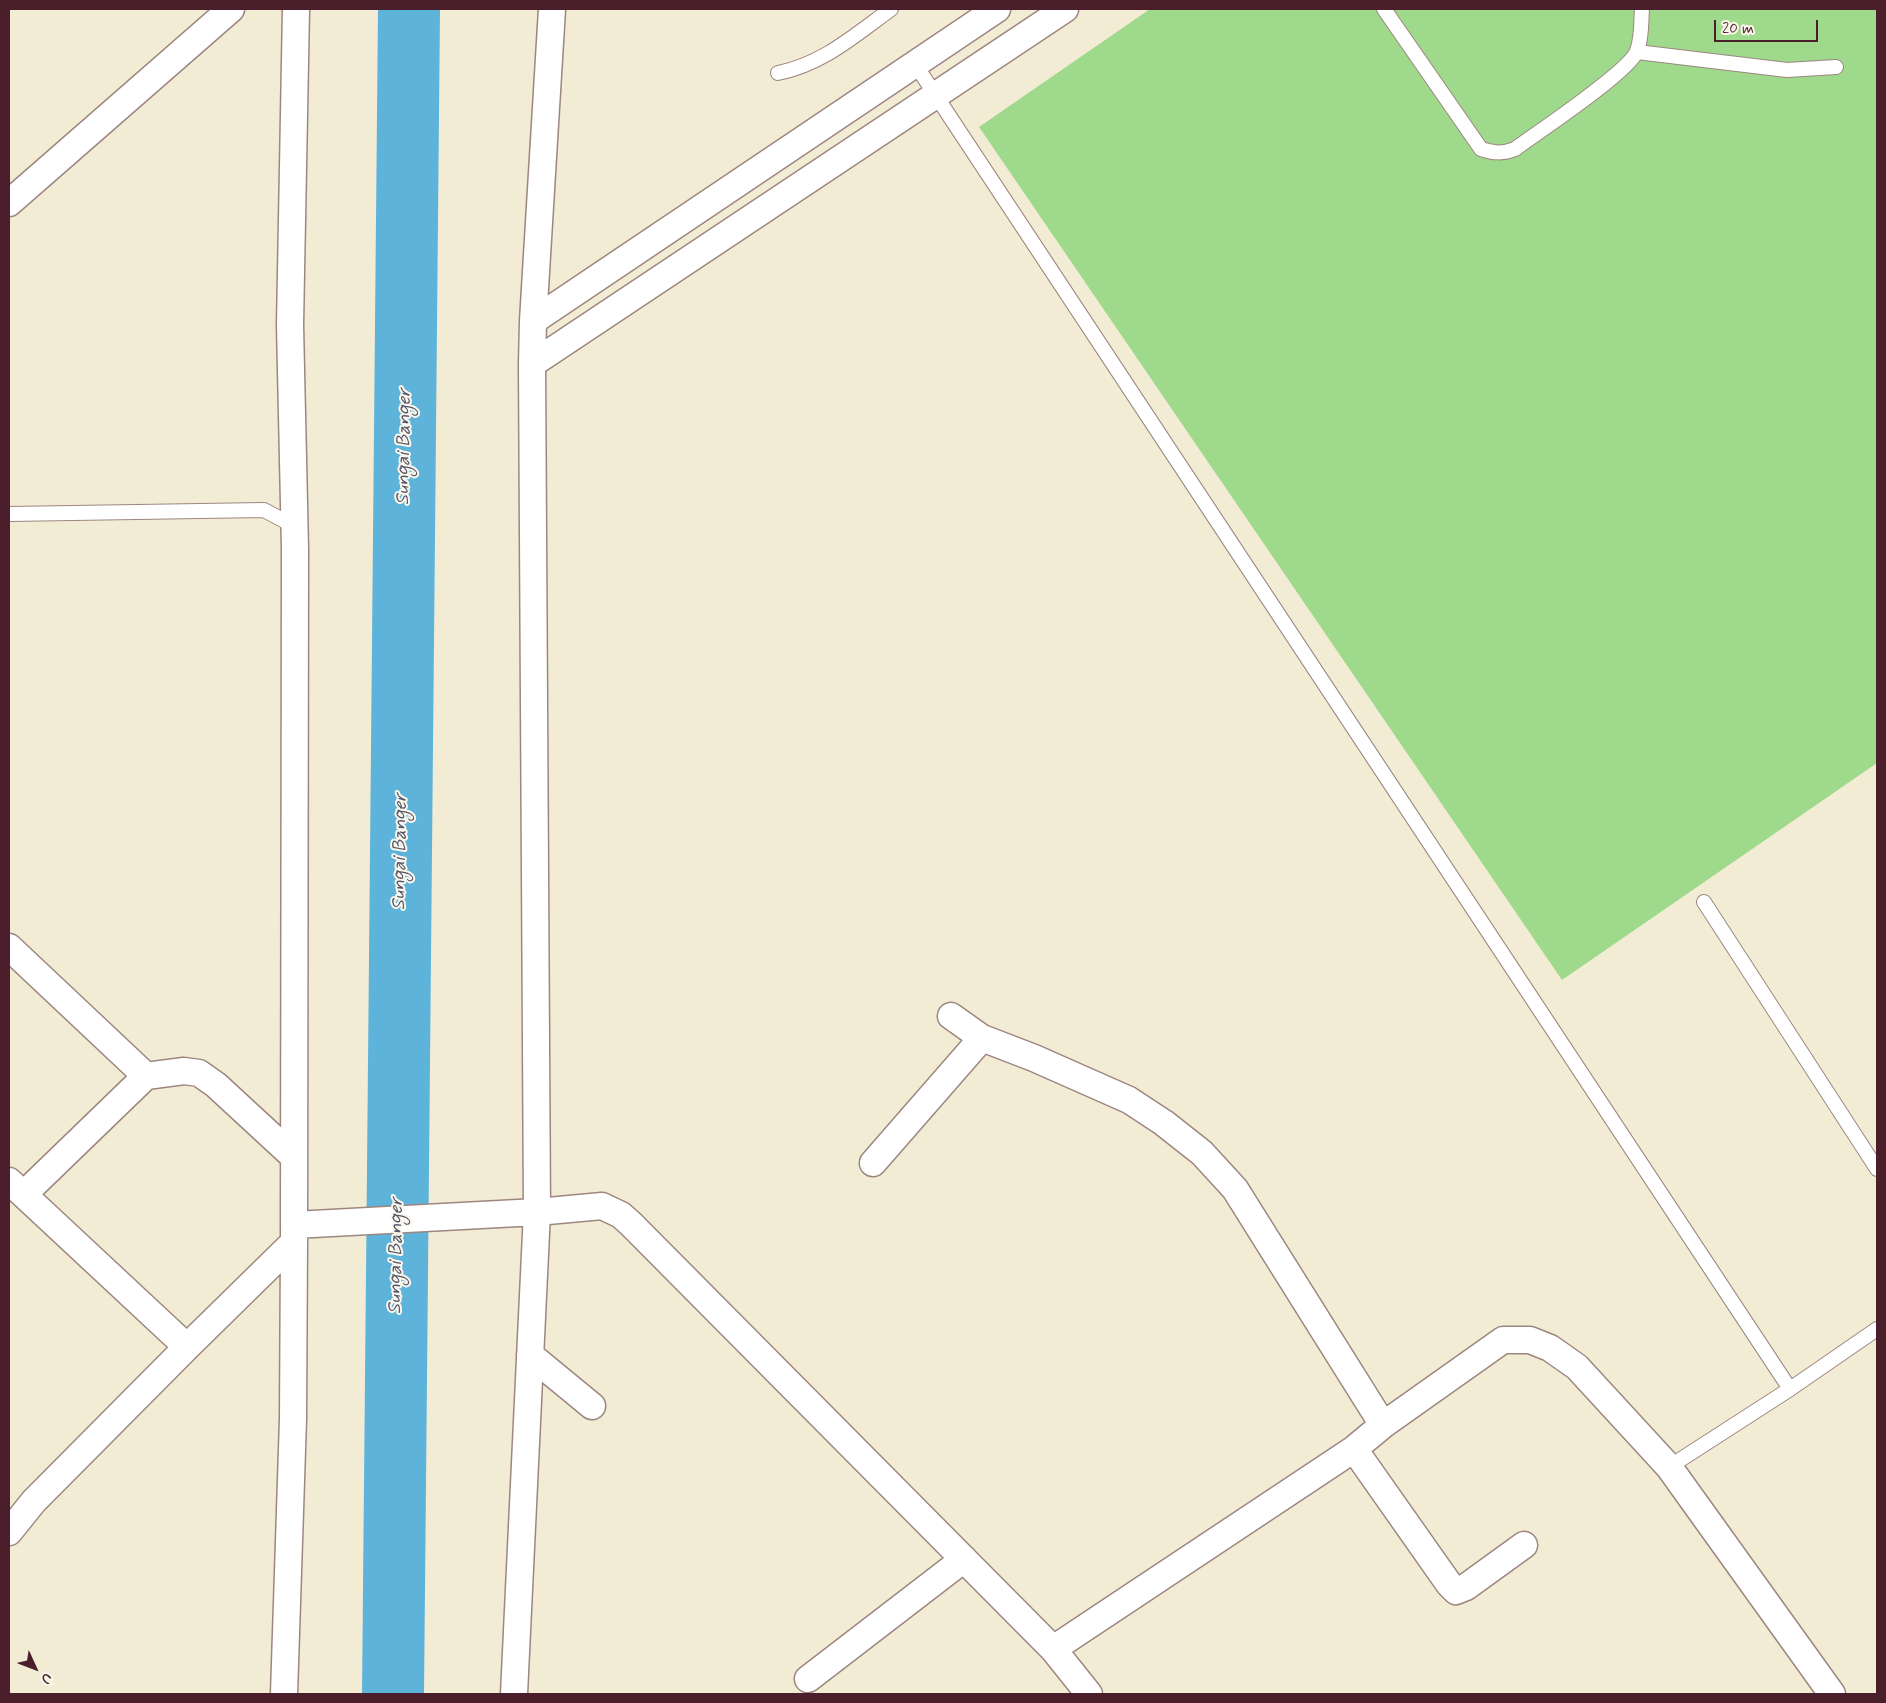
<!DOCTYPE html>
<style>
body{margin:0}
#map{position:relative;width:1886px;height:1703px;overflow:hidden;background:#f3ecd5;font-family:Mynerve,sans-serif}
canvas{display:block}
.frame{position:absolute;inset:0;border:10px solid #4a1f2b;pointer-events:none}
.north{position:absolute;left:10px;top:1643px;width:50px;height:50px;-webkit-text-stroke:4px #fbf7ec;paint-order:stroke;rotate:133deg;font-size:14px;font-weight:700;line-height:20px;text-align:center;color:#4a1f2b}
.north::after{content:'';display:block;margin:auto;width:18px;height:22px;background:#4a1f2b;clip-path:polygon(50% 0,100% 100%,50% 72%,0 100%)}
.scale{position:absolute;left:1714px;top:20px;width:104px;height:22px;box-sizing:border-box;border:2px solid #4a1f2b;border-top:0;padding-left:6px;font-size:15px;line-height:18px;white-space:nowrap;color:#4a1f2b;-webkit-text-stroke:4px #fbf7ec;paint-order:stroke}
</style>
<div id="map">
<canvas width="1886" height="1703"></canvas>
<div class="frame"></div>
<div class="north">U</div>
<div class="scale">20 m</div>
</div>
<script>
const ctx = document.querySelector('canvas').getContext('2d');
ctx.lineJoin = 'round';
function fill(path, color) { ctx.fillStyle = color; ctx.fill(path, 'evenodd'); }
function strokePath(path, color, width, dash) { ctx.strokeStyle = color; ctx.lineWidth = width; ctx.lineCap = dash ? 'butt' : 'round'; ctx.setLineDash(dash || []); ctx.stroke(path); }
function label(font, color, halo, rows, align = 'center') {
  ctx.font = font + ' Mynerve,sans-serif'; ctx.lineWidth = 4; ctx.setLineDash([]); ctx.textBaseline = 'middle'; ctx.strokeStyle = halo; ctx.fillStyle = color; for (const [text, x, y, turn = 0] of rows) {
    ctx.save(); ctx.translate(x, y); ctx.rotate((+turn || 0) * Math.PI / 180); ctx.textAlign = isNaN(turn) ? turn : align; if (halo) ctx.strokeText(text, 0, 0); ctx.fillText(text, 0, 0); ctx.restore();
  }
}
const green = new Path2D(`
 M1150 9H1877V763L1562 980 979 127Z`);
const river = new Path2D(`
 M393 1694 409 9`);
const lane = new Path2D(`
 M1384 9 1481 149C1494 153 1502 154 1515 149 1538 132 1629 72 1637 51 1642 38 1641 22 1642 9
 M1637 52 1787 70 1836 67
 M915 64 1790 1389
 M778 73C823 64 855 35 891 9
 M9 514 264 510 294 526
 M1704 902 1877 1169
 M1669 1467 1790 1389 1877 1329`);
const street = new Path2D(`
 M9 203 231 9
 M533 321 997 9
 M532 364 1065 9
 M9 947 146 1076
 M951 1016 982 1038 1034 1058 1129 1100 1164 1123 1202 1153 1235 1189 1383 1425 1354 1449 1053 1649
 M873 1163 982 1038
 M9 1181 187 1347
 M24 1194 146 1076 184 1071 199 1073 216 1085 294 1157
 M294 1225 295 549 290 325 296 9
 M530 1355 592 1406
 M1383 1425 1503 1340H1530L1550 1348 1577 1367 1669 1467 1832 1694
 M1354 1449 1449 1584 1456 1591 1466 1587 1524 1545
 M9 1532 34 1501 187 1347 294 1242V1225L537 1212 602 1206 621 1215 631 1224 1053 1649 1089 1694
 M808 1679 964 1559
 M284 1694 293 1419 294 1242
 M514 1694 537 1212 532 364 533 321 552 9`);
const waterNames = [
 ["Sungai Banger",405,447,-89],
 ["Sungai Banger",401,852,-89],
 ["Sungai Banger",397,1256,-89]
];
fill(green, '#9ed98c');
strokePath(river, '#5eb3da', 62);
strokePath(lane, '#9e8680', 16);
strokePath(street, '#9e8680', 29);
strokePath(lane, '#fff', 14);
strokePath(street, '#fff', 26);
label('italic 19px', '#515368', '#fbf7ec', waterNames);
</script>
